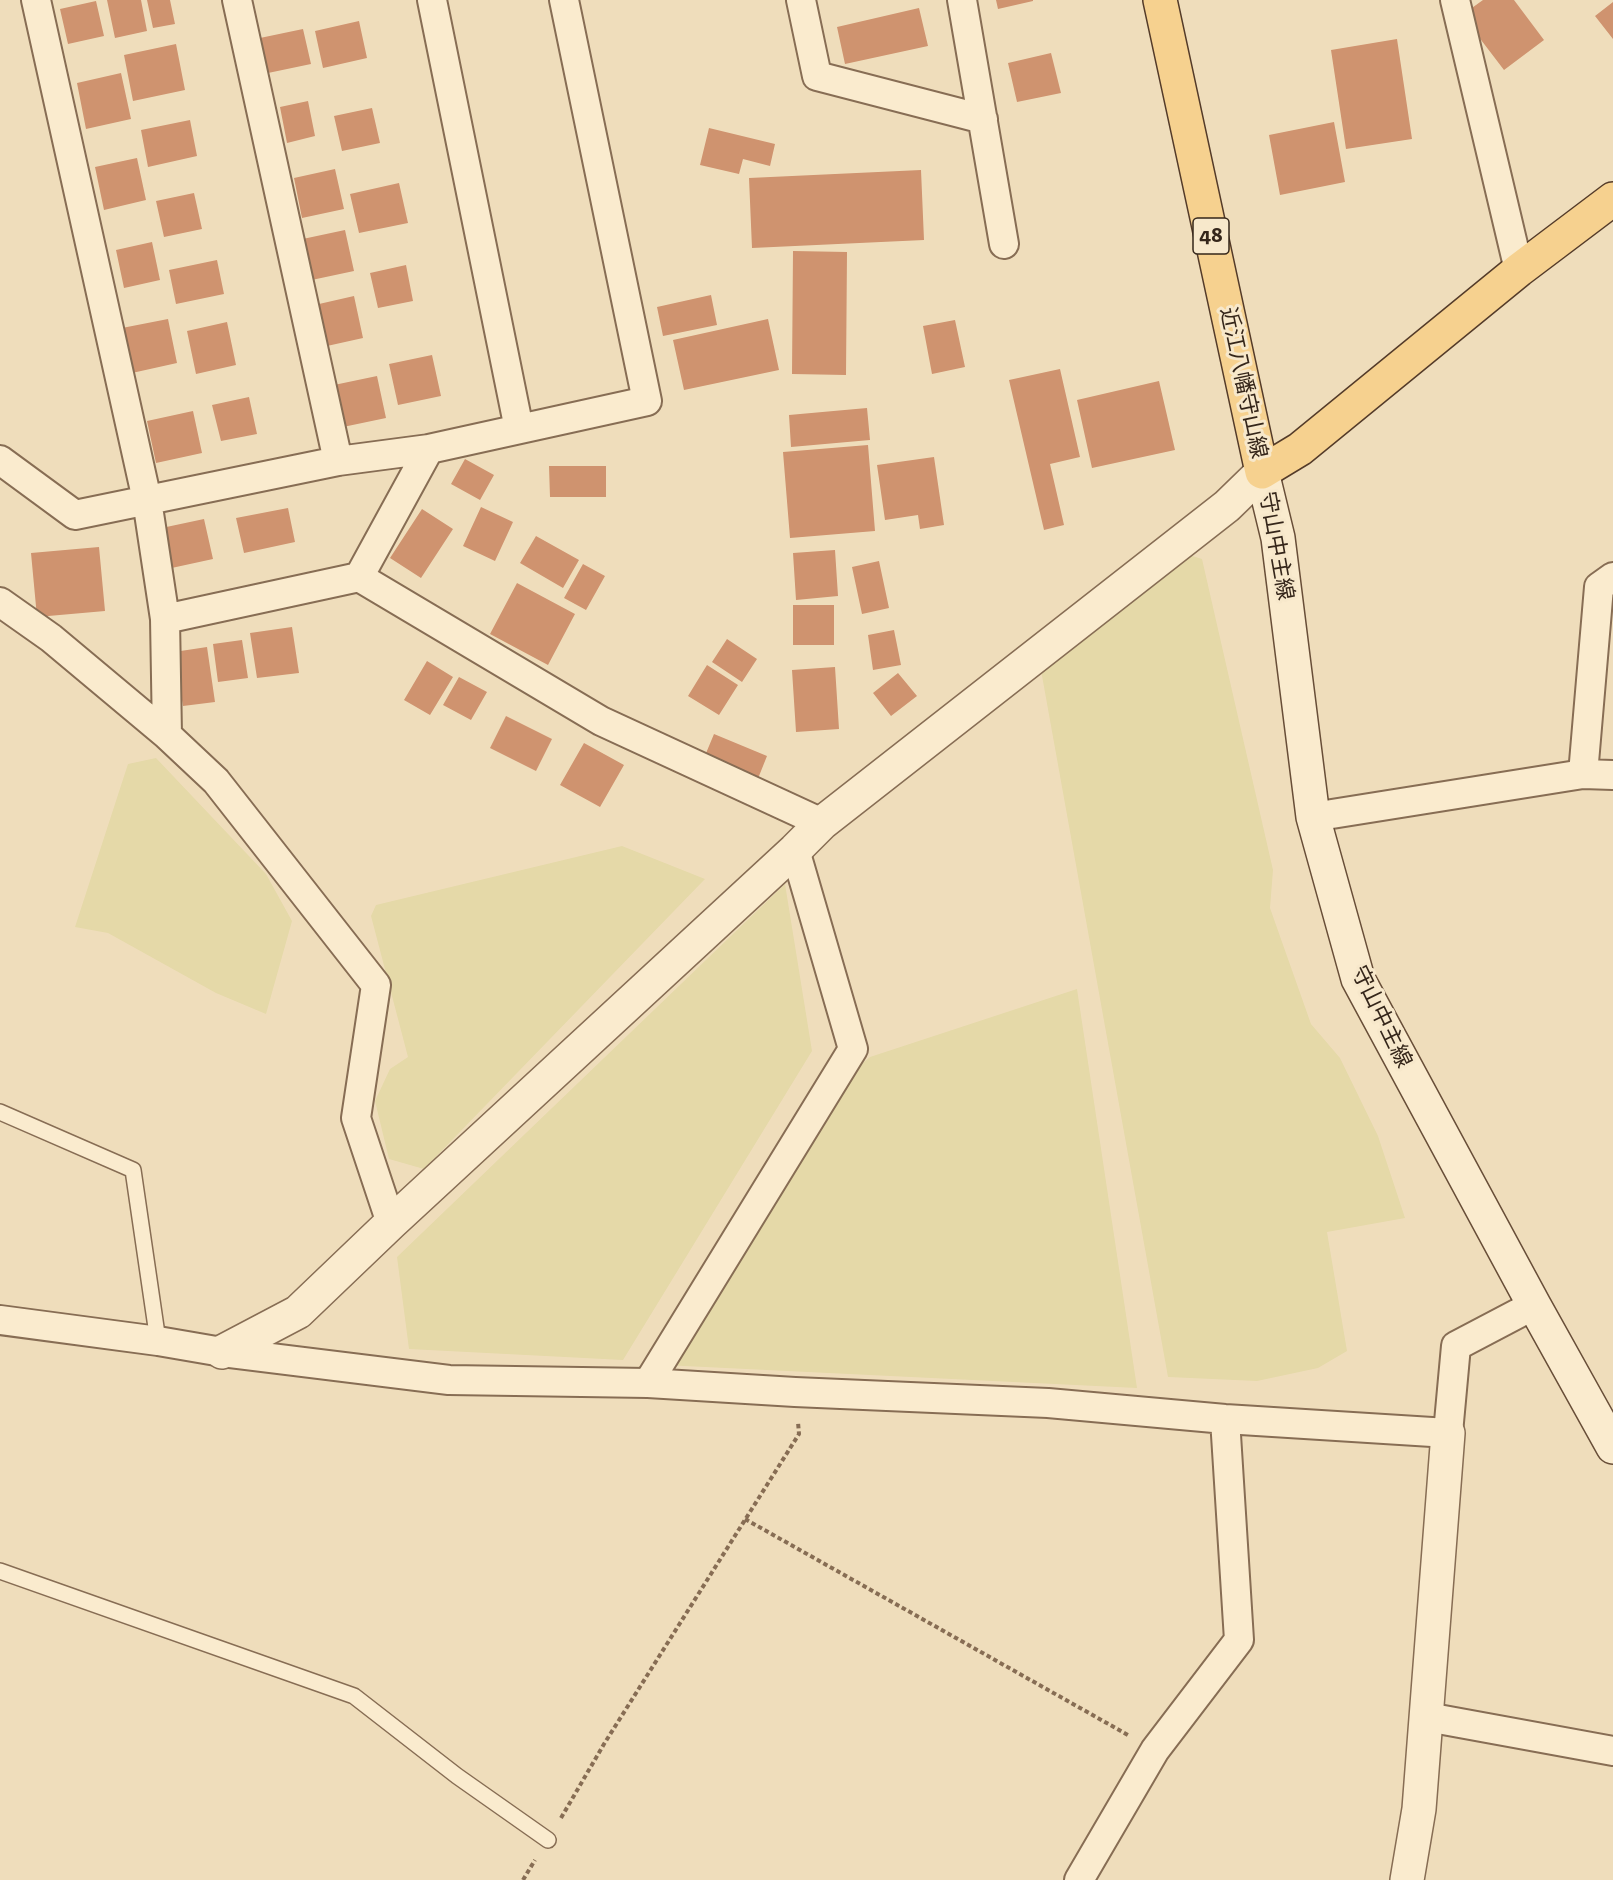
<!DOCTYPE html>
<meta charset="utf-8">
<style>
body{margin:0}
canvas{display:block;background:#efddbb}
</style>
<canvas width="1613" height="1880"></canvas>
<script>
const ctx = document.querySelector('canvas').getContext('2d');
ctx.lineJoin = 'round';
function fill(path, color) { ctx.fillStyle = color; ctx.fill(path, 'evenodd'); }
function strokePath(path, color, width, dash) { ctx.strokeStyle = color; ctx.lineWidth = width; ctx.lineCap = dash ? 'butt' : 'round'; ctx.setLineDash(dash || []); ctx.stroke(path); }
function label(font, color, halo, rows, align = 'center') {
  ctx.font = font + ' "Zilla Slab","Noto Sans JP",serif'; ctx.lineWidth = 6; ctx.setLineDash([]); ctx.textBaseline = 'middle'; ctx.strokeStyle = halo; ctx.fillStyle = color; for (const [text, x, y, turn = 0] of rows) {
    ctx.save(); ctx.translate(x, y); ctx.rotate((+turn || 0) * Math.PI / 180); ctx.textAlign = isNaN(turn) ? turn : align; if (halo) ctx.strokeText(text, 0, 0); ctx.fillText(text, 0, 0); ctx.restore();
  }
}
const farmland = new Path2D(`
 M1186 554 1202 559 1273 870 1270 908 1311 1024 1340 1058 1378 1136 1405 1218 1327 1232 1347 1351 1318 1368 1257 1381 1168 1377 1039 659Z
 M156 758 266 874 292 921 266 1014 216 993 108 933 75 927 128 764Z
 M622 846 705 879 424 1169 389 1159 375 1101 390 1069 408 1057 371 916 376 905Z
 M785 884 812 1051 623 1360 409 1349 397 1257Z
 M1077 989 1137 1388 664 1365 857 1068 870 1057Z`);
const building = new Path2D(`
 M107 0H141L147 31 115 38Z
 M147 0H170L175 24 153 28Z
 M996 0H1033V1L998 9Z
 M1483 0H1514L1544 40 1504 70 1462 15Z
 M96 1 104 36 68 44 60 9Z
 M1613 2V39L1595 16Z
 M919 8 928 46 845 64 837 27Z
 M359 21 367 58 323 68 315 31Z
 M303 29 311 64 268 73 260 38Z
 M1397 39 1412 139 1346 149 1331 50Z
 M176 44 185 90 133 101 124 55Z
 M1051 53 1061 93 1017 102 1008 63Z
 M121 73 131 119 86 129 77 83Z
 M308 101 315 136 287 143 280 107Z
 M372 108 380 143 342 151 334 116Z
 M190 120 197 156 148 167 141 130Z
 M1334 122 1345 182 1280 195 1269 135Z
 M709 128 775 144 770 166 743 159 739 174 700 165Z
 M137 158 146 200 104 210 95 167Z
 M335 169 344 209 302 218 294 178Z
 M921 170 924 240 752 248 749 178Z
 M399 183 408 223 359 233 350 194Z
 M194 193 202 229 164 237 156 201Z
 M345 230 354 271 307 281 298 240Z
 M152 242 160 280 124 288 116 250Z
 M793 251 847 252 846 375 792 374Z
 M217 260 224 294 176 304 169 270Z
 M406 265 413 301 378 308 370 273Z
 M711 295 717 325 663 336 657 307Z
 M354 296 363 338 327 346 319 304Z
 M168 319 177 363 132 373 122 328Z
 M768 319 779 370 684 390 673 340Z
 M955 320 965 367 932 374 923 326Z
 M227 322 236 365 196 374 187 331Z
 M432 355 441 396 398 405 389 364Z
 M1060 369 1080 457 1050 464 1064 525 1044 530 1009 380Z
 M377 376 386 418 343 427 334 385Z
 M1159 381 1175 450 1092 468 1077 400Z
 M249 397 257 434 221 441 212 405Z
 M867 408 870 440 791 447 789 415Z
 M193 411 202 453 156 463 147 421Z
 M868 445 875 531 790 538 783 452Z
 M934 457 944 525 920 529 918 515 885 520 877 465Z
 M465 459 494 475 480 500 451 484Z
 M549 466H606V497H550Z
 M481 507 513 522 495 561 463 546Z
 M288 508 295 542 244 553 236 518Z
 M422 509 453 529 421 578 390 558Z
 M204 519 213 559 167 569 157 529Z
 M536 536 579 560 563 588 520 563Z
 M99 547 105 611 37 617 31 553Z
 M835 550 838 596 796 600 793 553Z
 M879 561 889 608 862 614 852 567Z
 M583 564 605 576 586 610 564 598Z
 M517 583 575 614 548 665 490 634Z
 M793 605H834V645H793Z
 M292 627 299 673 257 678 250 633Z
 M894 630 901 665 873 670 868 635Z
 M727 639 757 659 742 682 712 662Z
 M242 640 248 678 218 682 213 644Z
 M207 647 215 702 183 706 174 652Z
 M427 661 453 677 430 715 404 700Z
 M707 665 738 685 719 715 688 696Z
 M835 667 839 729 796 732 792 670Z
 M898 673 917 696 891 716 873 693Z
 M459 677 487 692 471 720 443 705Z
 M506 716 552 739 536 771 490 748Z
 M714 734 767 756 757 781 704 758Z
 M584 743 624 765 600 807 560 785Z`);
const path = new Path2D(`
 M745 1519 1128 1735
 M561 1818 604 1744 799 1434 798 1422
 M523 1880 535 1860`);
const service = new Path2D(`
 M0 1112 133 1170 158 1341
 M0 1571 354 1696 457 1776 548 1840`);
const minor = new Path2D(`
 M36 0 147 500 165 619 167 735
 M237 0 338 461
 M432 0 519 429
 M801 0 817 76 983 119
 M962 0 1004 244
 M1455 0 1519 270
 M0 460 75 515 338 461 429 449
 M359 577 429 449 647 401 564 0
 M0 602 51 638 167 735 216 781 376 985 356 1118 391 1223
 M165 619 359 577 601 721 822 823
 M1583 774 1599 587 1613 577
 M1313 817 1583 774 1613 775
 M0 1320 158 1341 222 1352 449 1380 648 1383 795 1392 1048 1403 1225 1419 1448 1433 1456 1346 1534 1305
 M648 1383 853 1049 795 850
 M1427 1717 1613 1751
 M1079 1880 1155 1750 1239 1640 1225 1419`);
const tertiary = new Path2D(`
 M222 1352 298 1312 391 1223 795 850 822 823 1227 506 1262 472
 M1407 1880 1419 1809 1448 1433`);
const secondary = new Path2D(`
 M1262 472 1278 538 1313 817 1358 979 1534 1305 1613 1447`);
const primary = new Path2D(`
 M1160 0 1262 472 1300 449 1519 270 1613 199`);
const shields = [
 [1211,236,36]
];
const shieldNames = [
 ["48",1211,236]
];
const streetNames = [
 ["近江八幡守山線",1243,383,78],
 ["守山中主線",1276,546,80],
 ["守山中主線",1381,1017,64]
];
fill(farmland, '#e5d9a8');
fill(building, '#cf936f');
strokePath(service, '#876d54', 18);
strokePath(minor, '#876d54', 32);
strokePath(tertiary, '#876d54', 36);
strokePath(secondary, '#684e38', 36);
strokePath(primary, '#543b29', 36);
strokePath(path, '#876d54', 4, [4.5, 3]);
strokePath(service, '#faebce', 15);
strokePath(minor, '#faebce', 28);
strokePath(tertiary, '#faebce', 33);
strokePath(secondary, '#faebce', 33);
strokePath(primary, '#f6d18f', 33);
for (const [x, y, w] of shields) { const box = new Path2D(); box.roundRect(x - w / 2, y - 18, w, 36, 4.5); ctx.fillStyle = '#f7e8cb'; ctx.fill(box); strokePath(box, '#35261a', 1.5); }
label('bold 21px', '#35261a', null, shieldNames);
label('22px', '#35261a', '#f7e8cb', streetNames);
</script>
